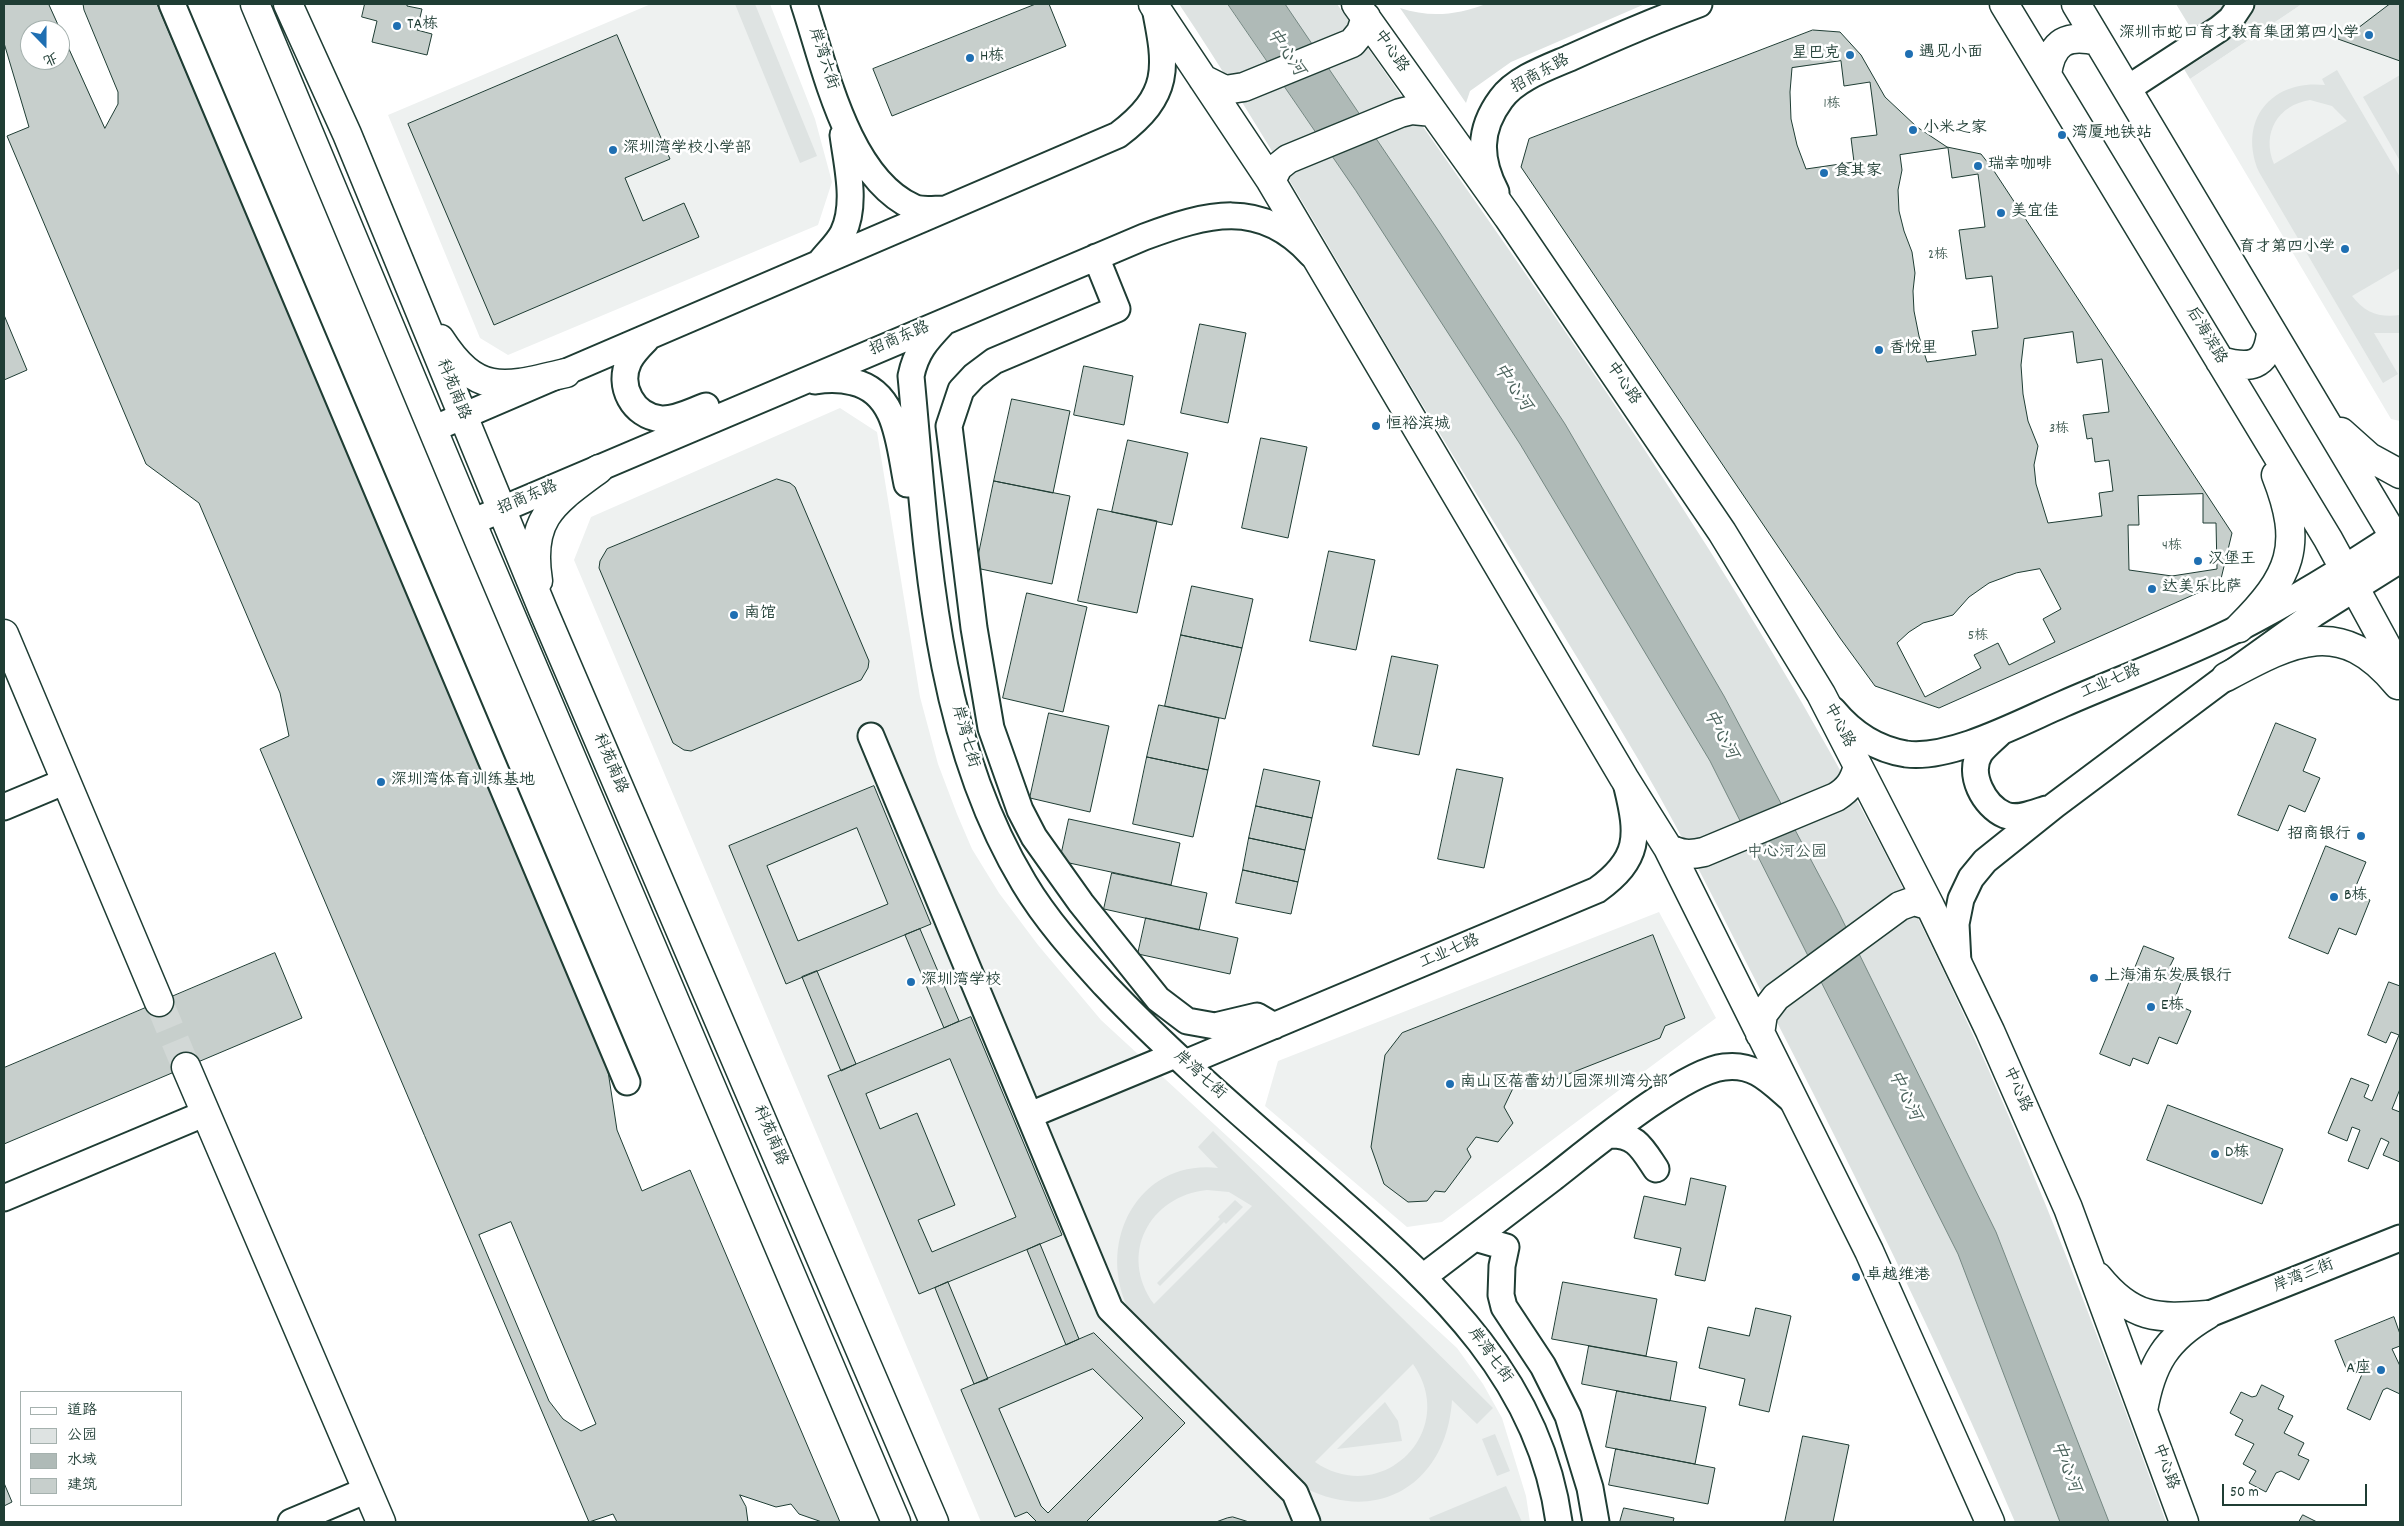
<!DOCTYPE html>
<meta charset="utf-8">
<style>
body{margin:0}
#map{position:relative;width:2404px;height:1526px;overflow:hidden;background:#fff;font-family:Dekko,"LXGW WenKai TC",sans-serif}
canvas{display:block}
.frame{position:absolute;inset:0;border:5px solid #1f3d34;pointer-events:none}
.legend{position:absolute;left:20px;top:1391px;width:162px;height:115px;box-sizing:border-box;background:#fff;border:1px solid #a5b1ae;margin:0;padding:6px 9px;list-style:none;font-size:15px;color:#1f3d34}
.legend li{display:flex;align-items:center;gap:10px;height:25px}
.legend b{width:25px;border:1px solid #a5b1ae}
.north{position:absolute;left:20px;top:20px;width:50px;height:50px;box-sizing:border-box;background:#fff;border:1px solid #a5b1ae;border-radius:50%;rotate:158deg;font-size:14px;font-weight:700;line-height:20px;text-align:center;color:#1f3d34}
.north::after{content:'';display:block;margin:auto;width:18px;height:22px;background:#1f6fb2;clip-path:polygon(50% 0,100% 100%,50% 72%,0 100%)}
.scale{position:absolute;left:2222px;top:1484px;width:145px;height:22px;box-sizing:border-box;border:2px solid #1f3d34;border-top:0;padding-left:6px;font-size:15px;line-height:18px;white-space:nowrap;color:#1f3d34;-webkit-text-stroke:4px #fff;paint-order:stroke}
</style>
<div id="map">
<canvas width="2404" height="1526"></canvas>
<div class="frame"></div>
<ul class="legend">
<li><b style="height:6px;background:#fff"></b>道路</li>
<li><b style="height:14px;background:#dee3e2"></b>公园</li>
<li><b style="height:14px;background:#afbab7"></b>水域</li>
<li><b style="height:14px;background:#c7cfcc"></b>建筑</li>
</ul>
<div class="north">北</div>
<div class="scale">50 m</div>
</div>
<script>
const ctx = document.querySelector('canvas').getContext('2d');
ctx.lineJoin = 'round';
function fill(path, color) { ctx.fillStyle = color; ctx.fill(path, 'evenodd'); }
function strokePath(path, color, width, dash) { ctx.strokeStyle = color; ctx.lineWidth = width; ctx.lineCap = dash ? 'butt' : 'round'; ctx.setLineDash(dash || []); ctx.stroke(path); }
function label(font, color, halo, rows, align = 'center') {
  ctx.font = font + ' Dekko,"LXGW WenKai TC",sans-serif'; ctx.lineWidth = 5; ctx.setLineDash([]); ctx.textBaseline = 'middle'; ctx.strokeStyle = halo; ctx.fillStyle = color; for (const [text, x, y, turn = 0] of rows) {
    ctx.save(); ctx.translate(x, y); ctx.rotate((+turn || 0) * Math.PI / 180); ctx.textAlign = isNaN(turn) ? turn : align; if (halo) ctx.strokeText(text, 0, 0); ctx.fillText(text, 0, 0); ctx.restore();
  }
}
const built = new Path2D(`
 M651 4H770L815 119 832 182 818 225 508 355 480 338 388 115Z
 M2302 4H2400V421L2391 419 2190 79Z
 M840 408 877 432 920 697 938 764 957 814 972 849 999 893 1038 945 1101 1020 1457 1348 1483 1384 1502 1418 1526 1496 1530 1522H981L574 560 591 517Z
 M1659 912 1716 1018 1442 1222 1407 1227 1265 1106 1278 1061Z`);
const green = new Path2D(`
 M735 4H755L817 156 800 163Z
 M1179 4H1337C1520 266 1709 526 1861 808 1985 1037 2078 1278 2166 1522H2015C1939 1343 1852 1168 1763 995 1723 918 1685 839 1641 764 1572 646 1498 531 1428 414 1345 277 1268 137 1179 4Z
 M1486 4H1645L1511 62 1470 91 1466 103 1400 8C1430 18 1457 15 1486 4Z
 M2176 4H2302L2190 79 2184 69 2207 55Z
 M2337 70 2400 177V268L2352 296C2365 313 2380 318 2400 315V333H2374L2398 374 2383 383 2259 172C2237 120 2272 79 2325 85L2322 79ZM2310 100 2332 106 2347 121 2274 164C2261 133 2278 105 2310 100Z
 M2400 75V161L2363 97Z
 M1213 1131 1493 1408 1477 1424 1452 1400C1447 1481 1381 1526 1305 1488L1130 1312C1094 1244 1138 1159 1218 1168L1198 1147ZM1207 1190 1229 1192 1252 1206 1154 1304C1118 1255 1149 1196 1207 1190ZM1413 1364C1460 1431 1382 1508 1315 1462Z
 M1235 1200 1243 1207 1226 1224 1224 1222 1160 1286 1157 1283 1220 1219 1218 1217Z
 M1385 1402 1398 1421 1402 1441 1337 1449Z
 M1495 1434 1510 1471 1497 1476 1482 1439Z
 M1506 1486 1522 1522H1431L1429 1518Z`);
const water = new Path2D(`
 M1228 4H1285L1440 233 1565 424 1724 696 1837 909 1996 1232 2109 1522H2060L1958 1254 1710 761 1520 444 1356 191Z`);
const building = new Path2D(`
 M4 4H157L606 1058 617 1130 642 1191 690 1170 840 1522H617L613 1514 589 1522 260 749 289 736 280 693 199 503 146 464 7 136 29 127 4 43ZM30 30H60V60H30Z
 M49 4H83L84 10 118 92V104L105 128Z
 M365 4H407V6L422 9 417 30 432 34 427 55 372 42 377 21 362 17Z
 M1036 4H1049L1066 46 892 116 873 69Z
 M2390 4H2400V61L2338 39 2340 29 2355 30Z
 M1813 30 1840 32 1861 55 1885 97 1917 127 1947 147 1981 154 1992 168 2232 533 2220 583 1939 708 1875 686 1840 638 1521 167 1529 139Z
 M617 35 670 159 625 178 643 221 684 203 699 237 494 325 408 124Z
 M1841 61 1844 86 1870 82 1877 135 1851 138 1854 162 1806 169 1797 145 1791 119 1790 92 1792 68Z
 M1948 148 1952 178 1978 174 1985 227 1959 230 1966 279 1992 276 1998 328 1972 331 1976 355 1927 362 1919 336 1914 311 1913 291 1915 273 1912 252 1904 231 1899 211 1898 190 1902 170 1900 155Z
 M4 315 27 370 4 380Z
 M1200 324 1246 333 1228 423 1181 413Z
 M2073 332 2077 363 2102 359 2109 412 2083 415 2087 439 2092 438 2095 462 2109 460 2113 491 2099 493 2102 516 2048 523 2036 484 2034 465 2038 446 2028 421 2023 394 2021 365 2024 339Z
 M1084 366 1133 376 1124 425 1074 415Z
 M1012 399 1070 411 1053 493 994 481Z
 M1261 438 1307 447 1288 538 1242 528Z
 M1128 440 1188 453 1172 525 1112 512Z
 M777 479 790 483 795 487 869 661 868 668 861 680 691 751 684 750 673 743 599 568 600 561 607 549Z
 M994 481 1070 496 1052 584 976 568Z
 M2203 494V523H2216L2217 569 2172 576 2129 570 2128 525H2139L2138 496Z
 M1098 509 1157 521 1137 613 1078 601Z
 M1329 551 1375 560 1356 650 1310 641Z
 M2040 569 2061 609 2043 619 2055 642 2009 665 1998 643 1974 655 1981 668 1925 697 1897 643 1909 632 1923 623 1953 615 1969 597 1989 583 2016 573Z
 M1192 586 1253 599 1242 648 1181 635Z
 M1027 593 1087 607 1063 712 1003 698Z
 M1181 635 1242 648 1225 719 1165 706Z
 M1392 656 1438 665 1419 755 1373 746Z
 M1159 705 1219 718 1208 770 1147 757Z
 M1049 713 1109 726 1090 812 1030 798Z
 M2276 723 2316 739 2303 771 2320 778 2305 812 2289 805 2278 831 2238 815Z
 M1147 757 1208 770 1193 837 1133 824Z
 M1264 769 1320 781 1312 818 1256 806Z
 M1457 769 1503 778 1484 868 1438 859Z
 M874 786 931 924 786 984 729 846ZM857 828 888 904 798 941 767 866Z
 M1256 806 1312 818 1305 850 1249 838Z
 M1069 819 1180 843 1171 885 1060 861Z
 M1249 838 1305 850 1298 882 1243 870Z
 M2326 846 2366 862 2353 893 2370 900 2356 935 2339 928 2328 954 2289 938Z
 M1243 870 1298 882 1291 914 1236 903Z
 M1112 873 1207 893 1199 930 1104 909Z
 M1146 918 1238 938 1230 974 1138 954Z
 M920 929 959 1021 944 1028 905 935Z
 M1653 935 1685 1018 1665 1026 1660 1038 1543 1084 1539 1075 1515 1084 1504 1107 1513 1123 1498 1142 1476 1137 1467 1149 1471 1157 1445 1192 1435 1191 1427 1201 1408 1202 1384 1184 1371 1147 1385 1055 1402 1033Z
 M2144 946 2174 958 2170 966 2185 972 2173 1003 2191 1011 2177 1044 2159 1037 2148 1064 2133 1058 2130 1066 2100 1054Z
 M275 953 302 1018 4 1144V1068Z
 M817 971 856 1064 841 1071 802 977Z
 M2389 982 2400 986V1089L2392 1109 2400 1112V1162L2383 1155 2389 1142 2381 1138 2368 1169 2348 1161 2360 1130 2352 1127 2347 1141 2328 1133 2351 1078 2369 1085 2364 1097 2372 1101 2399 1035 2391 1032 2386 1043 2368 1035Z
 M971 1017 1062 1235 919 1294 828 1076ZM950 1059 1016 1217 932 1252 918 1220 955 1205 917 1113 880 1129 866 1094Z
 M2168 1105 2283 1149 2262 1204 2147 1160Z
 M1691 1178 1726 1186 1705 1281 1675 1275 1681 1248 1634 1238 1644 1196 1685 1205Z
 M511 1222 596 1424 581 1431 563 1419 549 1401 479 1235Z
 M1040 1244 1079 1339 1066 1345 1027 1250Z
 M948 1282 988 1379 974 1384 935 1288Z
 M1563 1282 1657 1299 1646 1356 1552 1339Z
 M1756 1308 1791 1316 1769 1412 1739 1405 1745 1379 1699 1368 1708 1327 1749 1336Z
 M2394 1317 2400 1334V1346L2392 1349 2400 1366V1394L2387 1388 2383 1390 2370 1420 2347 1409 2363 1372 2359 1362 2346 1368 2335 1341Z
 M1094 1333 1185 1423 1086 1522H1037L1027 1512 1015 1517 961 1390ZM1093 1369 1143 1418 1048 1513 1041 1506 999 1409Z
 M1589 1346 1677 1362 1670 1401 1582 1384Z
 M2262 1385 2284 1396 2278 1409 2293 1416 2284 1433 2304 1443 2298 1455 2309 1460 2299 1480 2281 1471 2276 1473 2266 1492 2249 1483 2256 1471 2243 1464 2254 1444 2235 1435 2243 1420 2230 1413 2241 1392 2252 1397 2256 1396Z
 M1617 1391 1706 1407 1695 1464 1606 1447Z
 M1803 1436 1849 1445 1833 1522H1785Z
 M1616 1449 1715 1468 1708 1504 1609 1485Z
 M4 1483 12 1502 4 1506Z
 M740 1495 776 1507 791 1504 799 1514 822 1522H748L746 1507Z
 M1624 1508 1674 1518 1673 1522H1620Z
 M2303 1515 2317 1522H2299Z
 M1233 1517 1249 1522H1216L1227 1518Z`);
const highwayTunnel = new Path2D(`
 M159 1002 186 1067`);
const minor = new Path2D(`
 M172 4 627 1082
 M804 4C825 67 847 177 913 207 921 211 934 209 943 209
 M2127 89 2219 29 2231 19 2241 4
 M1496 192C1479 159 1478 130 1501 99 1516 78 1549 67 1572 57 1614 38 1656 20 1699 4
 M1096 257 1117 309 994 361 974 376 961 390 949 426 974 628 991 728 1020 810 1034 837 1081 903 1158 999 1187 1021 1215 1026 1257 1016 1274 1026
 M821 261C828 252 838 243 843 233 857 204 847 166 843 135
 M944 322C927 340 916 351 911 376 927 546 933 732 1024 883 1046 920 1076 953 1105 985 1178 1062 1260 1130 1339 1200 1440 1289 1540 1381 1559 1522
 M646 340C640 346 633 353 629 361 617 386 633 416 661 419 676 420 692 411 706 406
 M815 381C827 379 841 379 853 382 898 392 899 446 907 484
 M433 429 1118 135C1171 95 1167 68 1155 8
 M472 522 1144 237C1206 214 1260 198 1311 254
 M1833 710C1852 733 1875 749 1906 754 1951 760 2021 722 2063 704 2122 678 2184 656 2241 627 2296 599 2349 566 2400 532
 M2000 733C1994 739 1985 746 1980 753 1967 774 1984 806 2005 815 2018 820 2034 813 2046 809
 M871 736 1110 1309 1295 1493 1307 1522
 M4 807 66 781
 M1958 963 1956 924 1961 899 1971 878 1985 861 2055 805 2226 677 2314 614 2400 560
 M1185 1063 1597 890C1640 859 1639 836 1627 787
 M1030 1115 1175 1055
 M1609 1135C1636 1134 1642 1148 1656 1169
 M4 1198 206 1113
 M1475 1238 1506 1247 1502 1266 1501 1295 1504 1307 1543 1366 1568 1416 1590 1488 1596 1522
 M1423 1277C1467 1244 1510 1211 1553 1178 1589 1150 1682 1072 1724 1067 1755 1063 1770 1081 1792 1100
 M2207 1315 2400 1238
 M291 1522 367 1490`);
const major = new Path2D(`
 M255 4 481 545 896 1522
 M288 4 347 134 543 610 934 1522
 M1153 4 1271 181 1624 778 1668 848 1869 1251 1990 1522
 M1356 4 1508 217 1722 532 1821 694 1930 906 1990 1031 2068 1208 2184 1522
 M2004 4 2328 539 2400 671
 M2076 4 2400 546
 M2047 74C2052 41 2067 34 2098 41
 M1203 79 1225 90 1244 87 1352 43 1361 32 1366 17
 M1271 181 1278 167 1288 159 1400 113 1412 110 1433 112
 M440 339C478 398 506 387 566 373
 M2220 361C2249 369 2267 368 2271 333
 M2341 432 2369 457 2400 474
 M538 581C528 518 553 503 599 469
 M2239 628C2291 576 2304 546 2276 475
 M2226 677C2293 641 2341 615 2398 685
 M1668 848C1681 855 1690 855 1704 852L1836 797C1849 789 1854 781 1858 766
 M1760 1034 1763 1014 1776 997 1900 906 1914 901 1930 906
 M2098 1277C2132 1319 2157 1319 2207 1315
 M2143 1411C2151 1364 2166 1339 2207 1315`);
const highway = new Path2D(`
 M4 634 159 1002
 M186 1067 381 1522`);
const markers = [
 [397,26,5,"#1f6fb2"],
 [2369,35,5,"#1f6fb2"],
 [1909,54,5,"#1f6fb2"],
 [1850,55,5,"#1f6fb2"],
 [970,58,5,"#1f6fb2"],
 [1913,130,5,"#1f6fb2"],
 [2062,135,5,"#1f6fb2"],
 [613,150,5,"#1f6fb2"],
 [1978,166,5,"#1f6fb2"],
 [1824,173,5,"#1f6fb2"],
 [2001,213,5,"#1f6fb2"],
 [2345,249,5,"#1f6fb2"],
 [1879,350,5,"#1f6fb2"],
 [1376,426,5,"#1f6fb2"],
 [2198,561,5,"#1f6fb2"],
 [2152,589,5,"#1f6fb2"],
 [734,615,5,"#1f6fb2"],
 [381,782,5,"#1f6fb2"],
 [2361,836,5,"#1f6fb2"],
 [2334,897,5,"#1f6fb2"],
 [2094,978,5,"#1f6fb2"],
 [911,982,5,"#1f6fb2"],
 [2151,1007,5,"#1f6fb2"],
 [1450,1084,5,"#1f6fb2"],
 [2215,1154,5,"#1f6fb2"],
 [1856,1277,5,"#1f6fb2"],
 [2381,1370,5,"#1f6fb2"]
];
const numberNames = [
 ["1栋",1832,105],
 ["2栋",1938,256],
 ["3栋",2059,430],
 ["4栋",2172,547],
 ["5栋",1978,637]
];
const poiNames = [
 ["TA栋",407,26],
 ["深圳市蛇口育才教育集团第四小学",2359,35,"right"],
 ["遇见小面",1919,54],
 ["星巴克",1840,55,"right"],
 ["H栋",980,58],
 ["小米之家",1923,130],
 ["湾厦地铁站",2072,135],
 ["深圳湾学校小学部",623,150],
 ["瑞幸咖啡",1988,166],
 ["食其家",1834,173],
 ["美宜佳",2011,213],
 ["育才第四小学",2335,249,"right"],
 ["香悦里",1889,350],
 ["恒裕滨城",1386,426],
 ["汉堡王",2208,561],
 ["达美乐比萨",2162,589],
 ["南馆",744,615],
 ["深圳湾体育训练基地",391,782],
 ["招商银行",2351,836,"right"],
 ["B栋",2344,897],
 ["上海浦东发展银行",2104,978],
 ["深圳湾学校",921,982],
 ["E栋",2161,1007],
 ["南山区蓓蕾幼儿园深圳湾分部",1460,1084],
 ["D栋",2225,1154],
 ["卓越维港",1866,1277],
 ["A座",2371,1370,"right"]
];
const streetNames = [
 ["中心路",1390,52,55],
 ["岸湾六街",822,59,72],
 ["招商东路",1541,75,-29],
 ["后海滨路",2205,336,59],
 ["招商东路",900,340,-23],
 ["中心路",1622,384,56],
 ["科苑南路",452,390,68],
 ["招商东路",528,499,-23],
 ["工业七路",2111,683,-23],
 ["中心路",1838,726,62],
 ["岸湾七街",964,737,74],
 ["科苑南路",609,764,67],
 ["工业七路",1450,953,-23],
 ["岸湾七街",1199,1076,42],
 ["中心路",2016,1090,66],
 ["科苑南路",769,1136,67],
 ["岸湾三街",2304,1277,-22],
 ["岸湾七街",1489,1356,54],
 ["中心路",2164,1467,70]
];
const parkNames = [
 ["中心河公园",1787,854]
];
const waterNames = [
 ["中心河",1284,53,56],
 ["中心河",1511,388,56],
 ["中心河",1719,735,62],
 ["中心河",1903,1096,64],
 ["中心河",2064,1467,69]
];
fill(built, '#eef1f0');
fill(green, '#dee3e2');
fill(water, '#afbab7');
strokePath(water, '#758883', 1);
fill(building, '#c7cfcc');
strokePath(building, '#1f3d34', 1);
strokePath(highwayTunnel, '#d2d8d6', 28, [28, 14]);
strokePath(minor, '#1f3d34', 29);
strokePath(major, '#1f3d34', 31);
strokePath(highway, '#1f3d34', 31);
strokePath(minor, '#fff', 25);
strokePath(major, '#fff', 28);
strokePath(highway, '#fff', 28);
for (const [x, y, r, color] of markers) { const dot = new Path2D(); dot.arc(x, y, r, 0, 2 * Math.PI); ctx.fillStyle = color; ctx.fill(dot); strokePath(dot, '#fff', 2); }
label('14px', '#49625a', null, numberNames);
label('16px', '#1f3d34', '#fff', poiNames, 'left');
label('16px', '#1f3d34', '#fff', streetNames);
label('16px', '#455e57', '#fff', parkNames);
label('italic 18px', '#4a625b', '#fff', waterNames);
</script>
